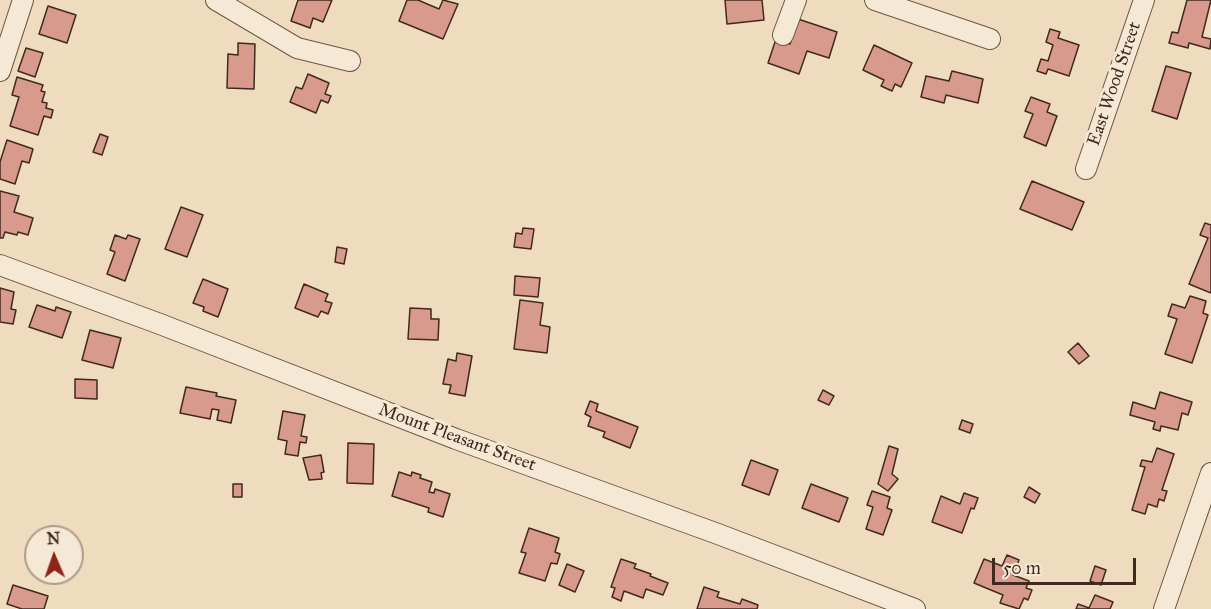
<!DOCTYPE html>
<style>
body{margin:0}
#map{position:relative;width:1211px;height:609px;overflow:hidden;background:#efdcbe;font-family:"IM FELL Great Primer",serif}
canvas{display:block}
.north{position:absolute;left:24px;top:525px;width:60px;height:60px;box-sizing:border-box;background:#f5e8d5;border:2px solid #ad9c8c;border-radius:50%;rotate:358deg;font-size:16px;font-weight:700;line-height:24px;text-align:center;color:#42291f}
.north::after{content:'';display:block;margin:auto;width:21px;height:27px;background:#8f2418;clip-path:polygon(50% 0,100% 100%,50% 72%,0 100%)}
.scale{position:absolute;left:992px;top:558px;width:144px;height:27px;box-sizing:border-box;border:3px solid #42291f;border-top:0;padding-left:8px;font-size:18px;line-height:21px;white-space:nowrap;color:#42291f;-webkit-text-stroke:4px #f5e8d5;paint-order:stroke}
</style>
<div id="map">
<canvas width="1211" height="609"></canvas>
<div class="north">N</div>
<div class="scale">50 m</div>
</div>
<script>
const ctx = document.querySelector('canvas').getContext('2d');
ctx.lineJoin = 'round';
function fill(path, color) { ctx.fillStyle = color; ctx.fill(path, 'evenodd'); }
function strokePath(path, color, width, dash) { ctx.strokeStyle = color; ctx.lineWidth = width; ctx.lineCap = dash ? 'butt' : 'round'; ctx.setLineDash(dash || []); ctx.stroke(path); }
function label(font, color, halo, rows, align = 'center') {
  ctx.font = font + ' "IM FELL Great Primer",serif'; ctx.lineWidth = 6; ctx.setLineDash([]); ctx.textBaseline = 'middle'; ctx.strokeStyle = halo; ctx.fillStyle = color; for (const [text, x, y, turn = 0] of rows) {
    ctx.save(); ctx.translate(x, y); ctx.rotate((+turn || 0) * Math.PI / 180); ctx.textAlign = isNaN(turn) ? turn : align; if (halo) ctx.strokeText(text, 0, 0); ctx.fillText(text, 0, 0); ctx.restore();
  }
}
const building = new Path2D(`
 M298 0H332L323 22 313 18 310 28 291 21Z
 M407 0H418L439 9 443 0 458 4 443 39 399 21Z
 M725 0H762L764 20 727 24Z
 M1187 0H1211L1202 37 1211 39 1210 49 1189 43 1188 48 1169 43 1172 32 1178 33Z
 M48 6 76 15 67 43 39 34Z
 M798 19 837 32 829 58 807 51 799 74 768 63 776 39 790 44Z
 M1050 29 1060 32 1058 38 1079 45 1069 76 1048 69 1046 74 1037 71 1041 59 1048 61 1053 45 1046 42Z
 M238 43 255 44 254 89 227 88 228 54 238 55Z
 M874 45 912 63 901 87 895 84 892 91 881 86 884 80 863 70Z
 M26 48 43 53 35 77 18 71Z
 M1166 66 1191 73 1177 119 1152 111Z
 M952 71 983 79 978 103 946 95 944 103 921 97 926 76 949 81Z
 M308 74 329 83 325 94 331 96 328 103 321 100 316 113 290 102 296 87 302 89Z
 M17 77 43 85 41 91 45 92 42 102 47 103 46 108 53 110 51 118 44 116 38 135 10 126 19 97 12 95Z
 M1031 97 1050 104 1047 112 1057 116 1046 146 1024 137 1033 114 1025 111Z
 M100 134 108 137 102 155 93 152Z
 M7 140 33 149 29 163 22 161 15 184 0 179V162Z
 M1032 181 1084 202 1072 230 1020 209Z
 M0 191 19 196 14 212 33 218 28 235 18 232 17 235 5 232 3 238H0Z
 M181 207 203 215 187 257 165 249Z
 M1205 223 1211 225V293L1189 284 1208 238 1200 235Z
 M523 228 534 229 531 249 514 247 516 233 522 234Z
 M115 235 126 239 128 235 140 239 125 281 107 274 115 252 110 250Z
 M337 247 347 249 344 264 335 262Z
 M515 276 540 278 538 297 514 295Z
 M203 279 228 289 218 317 203 311 204 307 193 303Z
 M304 284 328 294 325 301 332 303 328 314 321 311 318 317 295 308Z
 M0 288 14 292 11 309 16 310 13 324 0 322Z
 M1190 296 1206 301 1203 313 1208 315 1192 363 1165 354 1177 319 1168 316 1172 304 1185 308Z
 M520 300 543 303 540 325 550 327 547 353 514 349Z
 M37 305 55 311 56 307 71 312 62 338 29 327Z
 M410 308 431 309V319H439L438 340 408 339Z
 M90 330 121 338 113 368 82 360Z
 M1078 343 1089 356 1079 364 1068 352Z
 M457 353 472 356 465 396 449 393 451 385 443 384 448 359 456 361Z
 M75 379 97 380V399L75 398Z
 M186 387 217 393 216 396 236 400 231 423 217 420 219 410 212 409 210 419 180 413Z
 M823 390 834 396 829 405 818 400Z
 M1160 392 1192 402 1188 415 1182 413 1178 430 1161 426 1160 431 1153 429 1155 422 1130 415 1133 402 1155 409Z
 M590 401 598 404 596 411 638 427 630 448 603 437 605 432 588 426 591 417 585 414Z
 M283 411 305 415 301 436 307 437 306 443 300 442 298 456 285 454 287 441 278 439Z
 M962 420 973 424 970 433 959 429Z
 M348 443 374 444 373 484 347 483Z
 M889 446 898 449 892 474 898 479 888 491 878 484Z
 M1157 448 1174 454 1162 490 1167 491 1164 501 1159 499 1157 507 1148 504 1145 514 1132 510 1145 467 1140 466 1142 460 1152 462Z
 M321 455 324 472 321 473 322 479 309 480 303 458Z
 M751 460 778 470 769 495 742 485Z
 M399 472 411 476 412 472 421 475 420 478 432 482 429 492 434 493 435 489 450 494 443 517 428 512 429 508 392 496Z
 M233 484H242V497H233Z
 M811 484 848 498 839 522 802 508Z
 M1029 487 1040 494 1035 503 1024 497Z
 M872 491 890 497 887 508 892 510 883 535 866 529 873 507 867 505Z
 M964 493 978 498 974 509 971 508 962 533 932 522 941 496 960 504Z
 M529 528 559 538 555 552 560 554 557 564 551 563 545 581 519 573 526 553 521 552Z
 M1007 555 1019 560 1013 575 1029 581 1026 588 1032 590 1028 600 1024 598 1019 609 1000 603 1003 595 974 583 984 559 1002 566Z
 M621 559 636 564 634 568 651 574 650 576 668 583 663 595 646 589 643 598 624 591 621 601 612 597 615 588 611 587Z
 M567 564 584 571 575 592 559 585Z
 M1095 566 1106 570 1101 585 1090 581Z
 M13 585 48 596 44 609H22L7 604Z
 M704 587 719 592 717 597 740 604 742 599 758 605 757 609H697Z
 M1095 595 1113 602 1110 609H1076L1078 604 1089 608Z`);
const minor = new Path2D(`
 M216 0 297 48 350 61
 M875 0 990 39
 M783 35 796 0
 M0 71 23 0
 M1086 169 1144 0
 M0 265 160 324 456 439 718 534 915 609
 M1164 609 1211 473`);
const streetNames = [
 ["East Wood Street",1115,84,-71],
 ["Mount Pleasant Street",457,438,20]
];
fill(building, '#d79a8d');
strokePath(building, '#42291f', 1.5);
strokePath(minor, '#6d5647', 22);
strokePath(minor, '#f5e8d5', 20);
label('18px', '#42291f', '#f5e8d5', streetNames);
</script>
